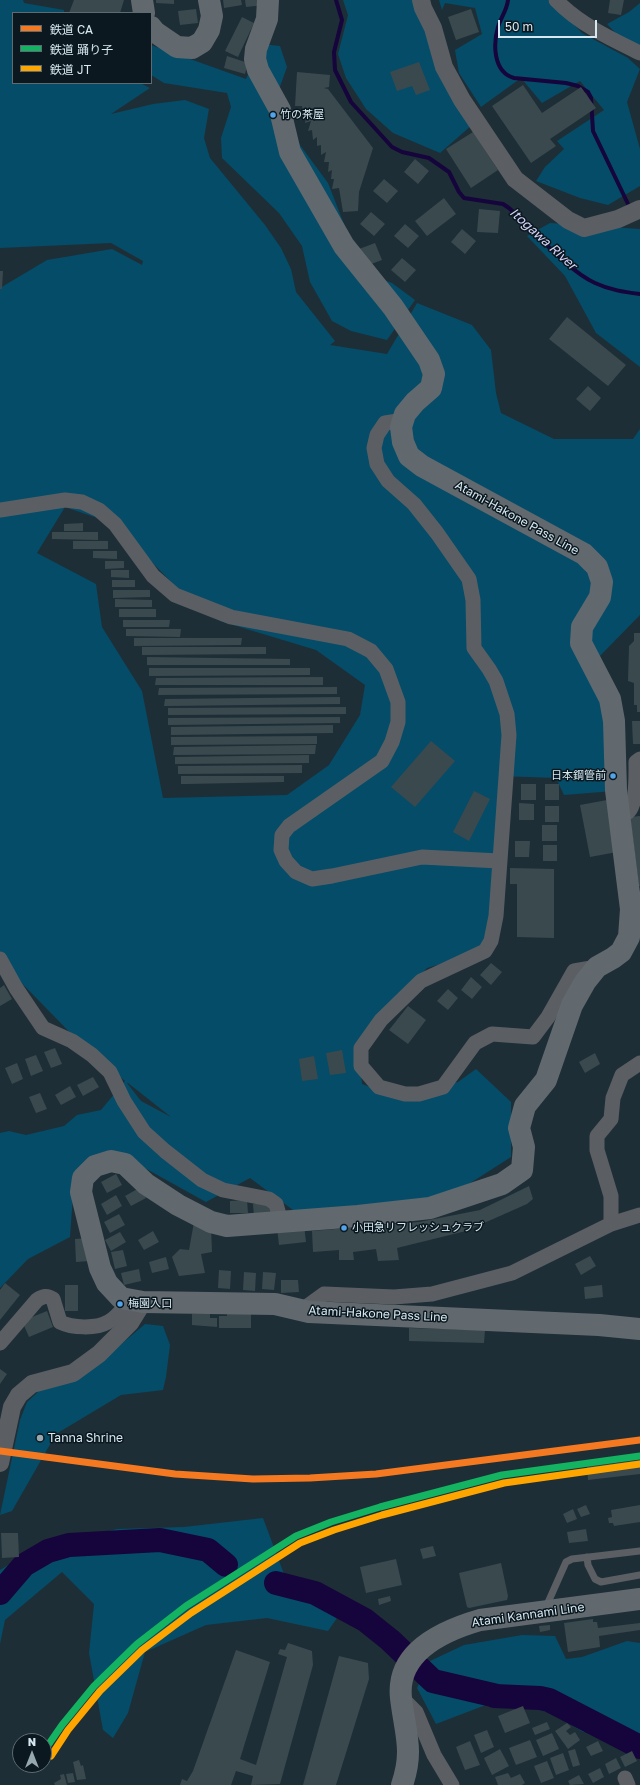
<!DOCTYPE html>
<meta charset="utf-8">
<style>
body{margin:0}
#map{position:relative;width:640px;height:1785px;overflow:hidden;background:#1e2e36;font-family:"Golos Text","Noto Sans JP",sans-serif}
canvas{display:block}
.legend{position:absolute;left:12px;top:12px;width:140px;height:72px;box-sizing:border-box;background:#0b181f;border:1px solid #5d6b73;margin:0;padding:5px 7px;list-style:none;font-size:12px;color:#d7e8f1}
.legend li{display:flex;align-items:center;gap:8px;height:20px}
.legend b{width:20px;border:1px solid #5d6b73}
.north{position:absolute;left:12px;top:1733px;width:40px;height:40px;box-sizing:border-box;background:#0b181f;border:1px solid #5d6b73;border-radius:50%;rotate:0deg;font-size:11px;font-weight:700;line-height:16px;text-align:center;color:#d7e8f1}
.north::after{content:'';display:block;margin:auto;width:14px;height:18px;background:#96a7b0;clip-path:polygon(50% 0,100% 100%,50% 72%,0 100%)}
.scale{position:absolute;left:498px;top:20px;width:99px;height:18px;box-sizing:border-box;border:2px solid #d7e8f1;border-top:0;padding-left:5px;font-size:12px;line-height:14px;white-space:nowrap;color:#d7e8f1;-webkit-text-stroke:3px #0b181f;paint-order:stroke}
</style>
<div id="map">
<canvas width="640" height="1785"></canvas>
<ul class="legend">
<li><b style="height:5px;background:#f47921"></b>鉄道 CA</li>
<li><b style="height:5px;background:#13b361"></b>鉄道 踊り子</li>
<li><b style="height:5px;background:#ffa500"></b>鉄道 JT</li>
</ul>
<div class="north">N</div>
<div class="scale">50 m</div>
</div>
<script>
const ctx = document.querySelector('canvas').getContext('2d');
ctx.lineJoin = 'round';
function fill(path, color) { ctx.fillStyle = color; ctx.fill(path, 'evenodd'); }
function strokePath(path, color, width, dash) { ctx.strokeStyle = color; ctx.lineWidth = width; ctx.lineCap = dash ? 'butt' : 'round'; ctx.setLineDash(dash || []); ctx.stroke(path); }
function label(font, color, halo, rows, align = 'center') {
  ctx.font = font + ' "Golos Text","Noto Sans JP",sans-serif'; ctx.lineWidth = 3; ctx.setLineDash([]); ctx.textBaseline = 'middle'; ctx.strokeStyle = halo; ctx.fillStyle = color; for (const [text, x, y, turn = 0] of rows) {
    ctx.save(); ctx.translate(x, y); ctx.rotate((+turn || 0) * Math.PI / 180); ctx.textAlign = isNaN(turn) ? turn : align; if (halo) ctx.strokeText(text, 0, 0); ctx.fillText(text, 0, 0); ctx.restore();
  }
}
const green = new Path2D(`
 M0 0H23L24 3 64 10V13H13V83H140L150 88 111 114 153 104 185 100 209 109 204 138 210 158 265 225 281 248 291 269 296 292 335 341 330 345 387 354 417 303 472 325 491 350 496 393 501 413 554 439H633L640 429V615L597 659 614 791 564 795 556 778 499 776C500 835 492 893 485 951L427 968 359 1047 362 1084 400 1098 458 1082 476 1069 511 1102V1157L450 1196 297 1213 250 1178 206 1202 132 1161 92 1170 73 1195 70 1237 28 1259 0 1288V1133L9 1131 26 1135 64 1126 77 1115 101 1110 125 1081 91 1054 0 961V288L47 260 112 249 142 265 143 261 111 243 0 248ZM65 507 115 524 173 584 220 621 316 650 365 685 360 715 329 765 287 795 163 798 142 691 102 627 96 584 37 553ZM127 1083H128L171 1117 141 1101Z
 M343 0H415L480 118 440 153 393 133 366 109 346 78 338 54 348 15Z
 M439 0H548L564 14 582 33 628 58 640 69 627 102 640 149V186L608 205 580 198 536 181 545 167 564 149 557 141 604 110 580 81 542 103 521 78 481 107 459 73 455 50 482 34 475 8 445 3 442 10Z
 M640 3V46L624 42 607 24 629 12Z
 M262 44 280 46 287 67 277 95 300 145 328 183 363 273 392 283 415 300 387 340 351 331 332 321 310 282 302 246 279 213 222 158 221 138 231 107 227 93 164 83 151 75V45L246 79Z
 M550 223 640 229V367L596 333 565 276 527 236Z
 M145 1324 163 1326 170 1345 166 1377 163 1390 121 1395 56 1434 12 1511 0 1515 20 1420 27 1402 39 1391 119 1346Z
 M263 1518 287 1582 337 1618 328 1631 267 1618 206 1625 145 1652 128 1713 113 1738 103 1730 89 1653 94 1604 62 1572 5 1620 0 1644V1570L33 1550 117 1529 184 1527Z
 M522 1635 555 1636 566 1659 582 1657 627 1641 640 1643V1737L606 1729 583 1732 551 1713 535 1709 525 1694 517 1693 436 1724 417 1688 430 1661 464 1645Z`);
const stream = new Path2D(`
 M336 0 342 20 334 52 335 70 351 102 392 147 402 152 429 158 449 172 459 192 464 198 503 204 509 208C532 229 568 271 595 283 610 290 624 292 640 294
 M508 0C507 10 501 17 498 27 493 44 493 72 514 78L566 83 578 86 588 92 591 98 593 131 629 206`);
const river = new Path2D(`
 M276 1583 315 1593 365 1620 390 1640 433 1681 497 1696
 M0 1593 24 1565 48 1551 69 1545 160 1540 208 1550 226 1565
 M494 1696 540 1698 549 1700 640 1747`);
const building = new Path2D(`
 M74 0H124L120 13H69Z
 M156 0H174V4L156 3Z
 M223 0H241L242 5 224 8Z
 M245 0H263L264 5 246 7Z
 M610 0H624L621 15 608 13Z
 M196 9 198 23 180 25 178 11Z
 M471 9 479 32 456 40 448 17Z
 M242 17 254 23 238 57 225 51Z
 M227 56 248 63 245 74 224 68Z
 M419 62 430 90 416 95 412 86 397 91 390 72Z
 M297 72 330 75 329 87 324 88 328 89 373 148 359 192 358 211 343 212 339 188 332 189 334 179H331L332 170 328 172 329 162H324L326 152 321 155V145L317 146V137L313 140 312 130 308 131 311 121 305 123 307 113 303 114 302 106H295Z
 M523 85 542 113 581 87 596 108 550 139 556 146 531 163 492 106Z
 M473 132 498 170 471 188 446 149Z
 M415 159 429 171 418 184 404 172Z
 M384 179 398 191 387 203 373 191Z
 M444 198 456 214 427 236 415 221Z
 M479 209 500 211 498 233 477 232Z
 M371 212 385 224 374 236 360 224Z
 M405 224 419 236 408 248 394 236Z
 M462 229 476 241 465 254 451 242Z
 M375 243 382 260 366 266 359 249Z
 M402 258 416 270 405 282 391 270Z
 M0 271H3L2 289H0Z
 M567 317 626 365 608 386 549 339Z
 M588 386 601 398 590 411 576 399Z
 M83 523V531H64V524Z
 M52 532H98V540L52 539Z
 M73 541H108V549H73Z
 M93 551H117V559L93 558Z
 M105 561H124V568L105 569Z
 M111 570H129V578L111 577Z
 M112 580H135V587H112Z
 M113 590H150V597L113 598Z
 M115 599 152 600V607H115Z
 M119 609H156V617H119Z
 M123 620H170L169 627H123Z
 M126 629H181L180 637 126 636Z
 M634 633H640V712H637V705H634V683L628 681 629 646 634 641Z
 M134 638H242L241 645 134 646Z
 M142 647H266V654L142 655Z
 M147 657 290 659V665H147Z
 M149 668H310V675L149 676Z
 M323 677V685H155L156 678Z
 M337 687V694L158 695 159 688Z
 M340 697V704L164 706 165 699Z
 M346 707V714L168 715V708Z
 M340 717V723L168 725V718Z
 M632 721H640V744H633Z
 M333 725V733L171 735V727Z
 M317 736V744L171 745V737Z
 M431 741 455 761 415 807 391 787Z
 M316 745 315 754 173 755 174 747Z
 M309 755V763L175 764V757Z
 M302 765V773L178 774V766Z
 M181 776H284V782L187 784H181Z
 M521 784H536V800H521Z
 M545 784H559V800H545Z
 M474 791 490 799 469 841 453 832Z
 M607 800 617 852 590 857 580 805Z
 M519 803 534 804V820H519Z
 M545 806H559V822H545Z
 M640 816V886H639L630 817Z
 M542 825H557V841H542Z
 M515 841H530L529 857H515Z
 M543 845H557V861H543Z
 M510 868 554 869V938L517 937V884H510Z
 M491 963 502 972 491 985 480 975Z
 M471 977 482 987 472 999 461 990Z
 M4 985 12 999 0 1006V988Z
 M448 989 458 998 448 1010 437 1001Z
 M408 1006 426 1020 408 1044 389 1030Z
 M55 1048 62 1064 51 1068 44 1052Z
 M342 1050 346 1073 330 1075 326 1053Z
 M595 1053 600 1064 585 1073 579 1062Z
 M36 1055 43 1071 31 1076 25 1059Z
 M314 1056 318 1079 302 1081 299 1059Z
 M17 1063 23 1079 12 1084 5 1068Z
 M93 1077 99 1087 83 1096 77 1085Z
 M70 1086 76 1097 61 1105 55 1095Z
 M40 1093 47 1109 36 1113 29 1097Z
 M116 1174 122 1185 107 1193 101 1182Z
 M529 1186 533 1199 527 1204 466 1231 397 1248 399 1260 378 1261 376 1249 353 1252 354 1260H339V1250L313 1252 312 1231 419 1222 480 1210Z
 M141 1187 146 1198 131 1206 125 1196Z
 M116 1195 122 1206 107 1215 101 1204Z
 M247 1200 248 1213H230V1201Z
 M253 1204H271V1216L254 1217Z
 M119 1214 125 1225 110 1233 104 1222Z
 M194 1222 211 1226 212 1252 201 1254 205 1273 179 1276 172 1257 180 1249 189 1250Z
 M304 1225 306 1242 279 1245 277 1228Z
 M153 1231 159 1242 144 1250 138 1240Z
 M120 1232 126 1242 111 1251 105 1240Z
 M89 1238 90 1261 76 1262 75 1239Z
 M123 1250 127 1266 115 1269 111 1252Z
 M590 1256 596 1266 581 1275 575 1264Z
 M166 1257 169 1269 152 1273 149 1262Z
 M139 1269 141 1281 124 1285 121 1273Z
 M219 1270 231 1271 230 1289 218 1288Z
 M244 1272 256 1273 255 1291 243 1290Z
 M263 1272 276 1273 274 1290 262 1289Z
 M281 1280H298L299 1292 281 1293Z
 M5 1283 20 1295 0 1320V1290Z
 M65 1285H78V1311H65Z
 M602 1285 603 1297 585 1299 584 1287Z
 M47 1311 53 1327 29 1337 22 1321Z
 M227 1311H251V1328H219V1316H227Z
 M192 1314H210V1318H217V1327L192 1325Z
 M409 1328 485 1330 484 1343 409 1341Z
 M0 1369 7 1374 0 1384Z
 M640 1460V1474L588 1480 587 1467Z
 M586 1505 590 1514 581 1517 577 1509Z
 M640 1505V1522L614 1526 613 1523H609L608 1518 612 1517 611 1510Z
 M573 1509 577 1519 567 1523 563 1514Z
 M586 1529 588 1541 569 1543 567 1532Z
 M1 1533H18L19 1557 2 1558Z
 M433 1546 436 1556 423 1559 420 1549Z
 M396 1559 402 1585 366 1593 360 1567Z
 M501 1563 508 1596 507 1600 469 1608 467 1607 459 1573Z
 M390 1596 391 1601 379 1605 378 1599Z
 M593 1619V1622H597L598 1628 640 1623V1630L599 1636 600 1647 568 1652 564 1623Z
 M550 1625V1630L540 1632 539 1626Z
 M288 1643 312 1651 313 1665 280 1784 251 1785 253 1776 236 1771 231 1785H180L182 1779 187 1781 193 1771 236 1650 270 1662 240 1759 256 1765 287 1657 278 1654 280 1649 285 1650Z
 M339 1656 368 1663 369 1679 336 1785H303Z
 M523 1706 530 1723 505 1733 498 1716Z
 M547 1722 550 1729 535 1735 532 1728Z
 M567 1723 571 1727 566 1731 570 1735 575 1732 580 1740 568 1749 555 1731Z
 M487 1730 494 1747 481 1753 474 1735Z
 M552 1733 559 1749 543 1756 536 1740Z
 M530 1740 537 1757 516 1765 509 1748Z
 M470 1741 480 1765 465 1770 456 1747Z
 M598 1741 603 1751 591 1756 586 1747Z
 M500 1749 509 1766 492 1775 484 1758Z
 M575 1749 580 1765 573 1767 568 1751Z
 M632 1751 637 1761 625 1767 620 1757Z
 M563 1753 569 1770 556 1775 550 1758Z
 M616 1758 621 1768 609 1774 605 1764Z
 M79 1760 81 1766 83 1765 86 1779 77 1780 73 1762Z
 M547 1761 554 1778 541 1783 534 1766Z
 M600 1768 604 1777 593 1783 588 1774Z
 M73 1773 75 1782 68 1783 66 1774Z
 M508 1773 511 1778 520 1774 525 1783 522 1785H498L495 1777Z
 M64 1774 67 1785H55L54 1783 61 1779 60 1775Z
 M579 1775 584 1784 570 1785 568 1781Z`);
const service = new Path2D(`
 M587 1557 588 1565 595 1579 601 1582 640 1575
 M546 1607 566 1562 572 1559 640 1551`);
const minor = new Path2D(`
 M556 0C579 24 611 39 640 53
 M404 420 385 423 377 435 374 448 377 464 388 481 414 504 437 533 469 579 473 600 474 648 489 669 496 681 507 714 509 735 496 916 491 941 485 951 421 981 381 1020 361 1048V1066L379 1087 405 1094H419L443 1087 475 1043 492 1034 533 1037 548 1017 574 971 597 967
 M0 510 65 500 82 502 99 510 115 524 153 576 175 595 231 617 348 639 371 651 386 669 398 702V722L392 742 382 761 289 826 282 835 281 850 286 861 296 872 312 879 332 876 422 857 499 861
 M619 814C622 814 626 813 628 812 637 805 636 773 636 762L640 759
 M0 959 16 988 43 1028 72 1041 92 1055 110 1072 124 1101 144 1132 165 1151 202 1180 223 1190 269 1199 276 1204 281 1222
 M611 1224 640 1215
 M302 1310 324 1294 394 1297 432 1294 512 1273 611 1224V1196L597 1150V1136L611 1119 613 1098 622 1075 640 1063
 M0 1343 37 1300C43 1296 47 1295 53 1299L60 1322C72 1328 96 1329 108 1322 117 1318 124 1307 130 1300
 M401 1697 416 1712 434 1755 452 1785
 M625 1778 628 1785`);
const tertiary = new Path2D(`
 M421 0 423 8 433 28 444 67 462 100 515 179 568 220 584 228 618 219 640 209
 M0 1463 12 1407 19 1395 32 1384 73 1373 99 1354 130 1323 143 1302`);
const primary = new Path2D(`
 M142 0 144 13
 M268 0 267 19 256 49 255 59 258 70 280 110 290 152 344 246 393 307 429 360 434 374 431 388 415 402 405 414 401 427 403 442 409 456 422 466 584 554 597 567 602 582 600 597 582 627 581 643 610 699 614 721 616 790 631 909 629 937 621 952 613 958 597 967 585 982 572 1005 546 1080 525 1106 519 1128 524 1147 522 1170 502 1184 430 1208 358 1216 227 1226 211 1222 178 1205 146 1184 125 1164 111 1161 95 1166 83 1178 81 1192 100 1268 107 1283 121 1298 143 1302 275 1304 309 1312 599 1325 640 1329
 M151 27 155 32 177 47 192 48 202 42 209 30 212 16 209 0
 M402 1785C414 1750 405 1733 401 1698 396 1652 442 1631 480 1620L640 1599`);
const rail1 = new Path2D(`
 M0 1451 175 1474 253 1479 310 1478 376 1474 640 1440`);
const rail2 = new Path2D(`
 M44 1751 62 1725 94 1686 137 1644 186 1606 296 1536 331 1522 380 1507 502 1475 640 1456`);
const rail3 = new Path2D(`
 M51 1756 68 1730 100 1691 142 1650 191 1613 300 1543 334 1530 382 1515 504 1483 640 1464`);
const markers = [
 [273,115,3.5,"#53a3e8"],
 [613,776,3.5,"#53a3e8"],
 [344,1228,3.5,"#53a3e8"],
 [120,1304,3.5,"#53a3e8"],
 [40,1438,4,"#96a7b0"]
];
const busNames = [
 ["竹の茶屋",280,115],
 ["日本鋼管前",606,776,"right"],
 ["小田急リフレッシュクラブ",352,1228],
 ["梅園入口",128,1304]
];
const streetNames = [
 ["Atami-Hakone Pass Line",517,518,29],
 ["Atami-Hakone Pass Line",378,1314,3],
 ["Atami Kannami Line",528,1615,-8]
];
const poiNames = [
 ["Tanna Shrine",48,1438]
];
const waterNames = [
 ["Itogawa River",543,239,42]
];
fill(green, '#054c68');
strokePath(stream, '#16043c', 4);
strokePath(river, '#16043c', 24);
fill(building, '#3a494e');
strokePath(service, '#5b5f64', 7);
strokePath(minor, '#5b5f64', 15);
strokePath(tertiary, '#5b5f64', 18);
strokePath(primary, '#61696f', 22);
strokePath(rail1, '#f47921', 7);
strokePath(rail2, '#13b361', 7);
strokePath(rail3, '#ffa500', 7);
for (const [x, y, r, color] of markers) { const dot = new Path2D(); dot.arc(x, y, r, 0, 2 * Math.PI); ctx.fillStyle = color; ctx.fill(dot); strokePath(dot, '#0b181f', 1.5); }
label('11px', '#d7e8f1', '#0b181f', busNames, 'left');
label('12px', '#d7e8f1', '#0b181f', streetNames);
label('12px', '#d7e8f1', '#0b181f', poiNames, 'left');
label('italic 13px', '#d5d3fa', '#0b181f', waterNames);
</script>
